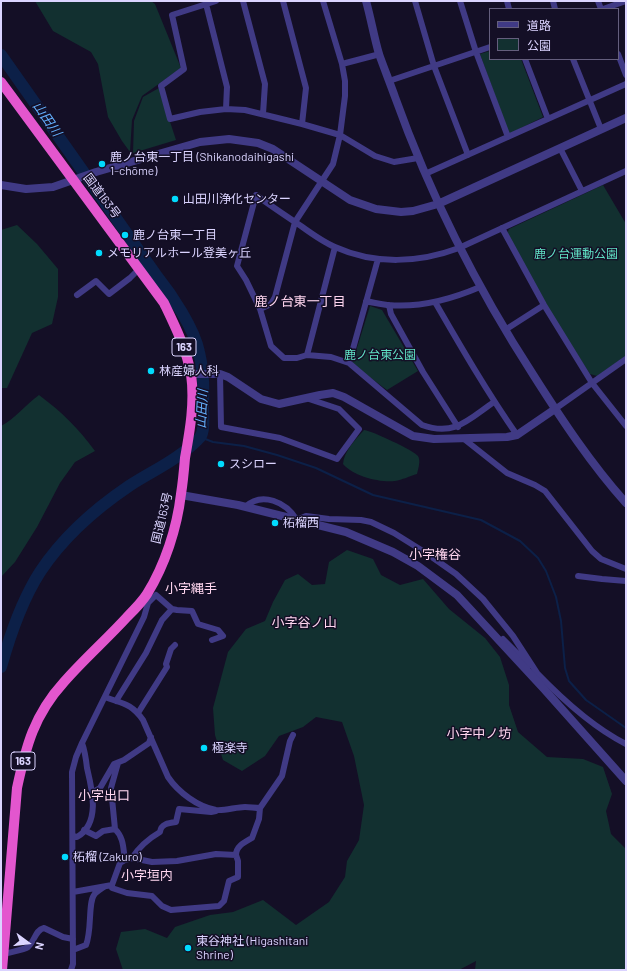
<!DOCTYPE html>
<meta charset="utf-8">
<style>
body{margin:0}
#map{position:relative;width:627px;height:971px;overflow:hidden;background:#140f26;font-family:Barlow,"Noto Sans JP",sans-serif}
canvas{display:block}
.frame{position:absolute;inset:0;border:2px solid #dbd4ff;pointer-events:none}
.legend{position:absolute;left:489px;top:8px;width:130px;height:52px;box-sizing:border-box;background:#140f26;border:1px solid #645e7d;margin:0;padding:5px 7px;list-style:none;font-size:12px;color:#dbd4ff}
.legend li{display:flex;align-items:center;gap:8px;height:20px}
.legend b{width:20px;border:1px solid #645e7d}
.north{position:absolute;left:8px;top:923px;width:40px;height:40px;-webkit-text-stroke:3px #140f26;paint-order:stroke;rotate:105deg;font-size:11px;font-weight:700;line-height:16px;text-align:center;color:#dbd4ff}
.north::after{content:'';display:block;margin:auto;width:14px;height:18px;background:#dbd4ff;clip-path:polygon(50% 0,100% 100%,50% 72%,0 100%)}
</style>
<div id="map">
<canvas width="627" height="971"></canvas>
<div class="frame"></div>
<ul class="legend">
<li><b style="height:5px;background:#403a85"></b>道路</li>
<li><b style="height:11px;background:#123030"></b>公園</li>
</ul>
<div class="north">N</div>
</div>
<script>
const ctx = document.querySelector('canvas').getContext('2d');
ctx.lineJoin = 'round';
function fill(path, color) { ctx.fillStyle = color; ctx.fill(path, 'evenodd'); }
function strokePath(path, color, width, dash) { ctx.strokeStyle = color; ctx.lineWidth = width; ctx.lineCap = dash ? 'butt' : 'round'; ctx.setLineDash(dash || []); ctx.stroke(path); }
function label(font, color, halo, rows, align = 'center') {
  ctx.font = font + ' Barlow,"Noto Sans JP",sans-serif'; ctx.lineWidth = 3; ctx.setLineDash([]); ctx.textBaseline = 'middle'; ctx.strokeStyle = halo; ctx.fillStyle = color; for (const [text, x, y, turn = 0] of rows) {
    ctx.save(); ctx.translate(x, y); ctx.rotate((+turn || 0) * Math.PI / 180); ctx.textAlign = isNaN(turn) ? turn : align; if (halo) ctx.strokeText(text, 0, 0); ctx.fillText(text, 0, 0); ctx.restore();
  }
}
const green = new Path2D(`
 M35 1H151L155 4 181 68 142 96 132 120 130 152 122 141 108 117 98 64 91 52 53 31Z
 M490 51V59H521L543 117 509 134 480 54Z
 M159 88 176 140 133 153 134 121 143 97Z
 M603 185 626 224V356L597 376 590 374 546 306 507 234 509 229Z
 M17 225 37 244 58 269V297L52 324 32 333 7 388H1V230Z
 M370 306 382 310 418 371 387 390 352 364Z
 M39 395C63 413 78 428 95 451L75 462 60 483 37 527 15 562 1 577V426C15 419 26 404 39 395Z
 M364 430C370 430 415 451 418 456 421 461 418 469 417 474 410 476 402 480 395 481 380 483 353 476 343 464 344 451 356 439 364 430Z
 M347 550 373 559 381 575 400 585 423 579 449 609 485 638 500 657 509 685V705L518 732 547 757 583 759 603 767 612 794 606 811 611 834 626 849V970H475L476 961 459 970H123L116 949 121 932 145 929 167 938 175 927 210 915 233 912 263 900 296 925 329 902 345 877 347 861 359 840 364 805 354 756 342 722 316 717 303 727 279 736 265 756 242 771 223 760 215 735 213 708 228 652 246 629 265 621 273 602 285 580 298 574 312 585 325 584 329 562Z`);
const stream = new Path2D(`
 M200 437 213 442 244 446 277 455 316 468 373 495 481 520 520 541 538 558 546 571 556 597 561 621 565 668 569 681 586 700 626 728`);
const river = new Path2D(`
 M1 55 156 275C172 295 194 328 199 352 203 369 204 388 203 406 203 415 205 428 201 436 199 439 195 442 192 445 174 462 150 472 129 486 95 509 63 537 40 572 22 600 10 635 1 667`);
const minor = new Path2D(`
 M216 1 172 15 184 69 161 86 170 119 200 112 226 109 245 110 302 124 340 135 375 156 394 162 418 158
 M243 1 265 84 263 114
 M283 1 306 88 302 124
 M323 1 342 64 345 81V96L340 135 333 164 295 222 275 297 271 304 260 309 271 346 284 358H297L307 355 331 357 349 363 422 425C455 437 469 419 494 402
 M415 1 434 66 468 155
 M460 1 476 52 508 137
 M507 1 509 9
 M553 1 555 9
 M598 1 601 9
 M206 4 227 87 226 109
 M603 9 626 1
 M618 54 626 75
 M525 59 548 119
 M573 59 601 129
 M342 64 380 54
 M389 81 490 47
 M560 148 582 191
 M425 174 626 84
 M502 228 544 305 592 383 626 426
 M77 295 96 281 109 294 130 278 139 269
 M366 301C373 303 381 304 388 305 419 308 452 299 480 287
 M435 302C461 347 487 392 517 435
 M389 305 391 314 423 372 458 427
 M260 309 246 280 237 266 256 195C271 206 286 216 301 226 312 234 323 242 335 247 375 265 419 263 459 248L626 171
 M505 330 544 305
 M307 355 335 247
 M349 363 378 259
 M220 374 221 427 280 438 337 459 359 429 339 409 306 398
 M555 409 626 359
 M464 439 507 473 535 485 545 491 592 551 601 559 626 569
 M245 507C262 491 286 502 297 520L306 516 329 519 361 520 371 522 394 533 426 553 456 574 483 599 513 636 537 673
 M578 576 602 579 626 581
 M172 609 177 610 192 611 198 624 218 630 223 636 212 640
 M503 639 529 665
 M536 672C561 698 594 728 626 744
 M105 697C123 704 131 703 143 720L168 777C178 792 198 807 216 810 225 811 236 807 245 807 250 807 255 808 260 808
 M116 701 146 653 162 620 172 609 156 595 148 603
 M138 713 167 667 166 664 171 649 175 645
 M118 763 111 788 115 829C124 838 123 848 125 860
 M93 792 100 788 114 764 124 760 149 743 151 737
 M84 830 96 836 103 831 115 829
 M73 836 77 837C101 823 92 789 87 768 86 759 85 751 82 743
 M132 858C139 847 148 839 160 832 161 824 168 823 176 822L179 809 211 812 216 811
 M112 885V888L127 893 152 896 162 906 171 910 219 906 224 901 229 881 238 877V861L236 855
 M73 892 112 885 120 863 125 860 132 858 152 862 177 861 216 854 236 855C236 846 245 842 252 838L259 819 260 808 282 776 290 741 293 735
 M73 950 86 945C92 931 88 903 94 895 96 892 101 889 104 887
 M4 954C10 952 24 950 28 947 35 941 35 930 44 928L63 937 73 939
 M71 970 73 964 72 772 76 757 82 743 144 617 148 603 147 594`);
const tertiary = new Path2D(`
 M366 1C371 19 374 37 379 54 384 68 390 83 395 97 430 195 477 288 534 376 562 420 591 464 626 503
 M1 185 26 189 53 187 96 172 200 142 229 139 258 143 273 149 350 200 376 209 401 212 413 211 438 204 626 118
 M191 374H220L228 377 261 399 279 404 320 395 333 393 344 397 413 436 434 439 507 437 517 435 555 409
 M181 495 238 505 346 532 393 552 418 566 457 595 544 689 626 781`);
const trunk = new Path2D(`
 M1 82 164 303C175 326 186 348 191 374 195 402 190 430 185 458 184 470 183 482 181 494 177 528 165 565 147 594 142 602 134 610 127 617 107 639 84 659 64 682 34 715 26 746 17 788L2 970`);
const markers = [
 [102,164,4,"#01dbfe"],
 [175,199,4,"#01dbfe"],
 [125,235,4,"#01dbfe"],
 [99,253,4,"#01dbfe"],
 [151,371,4,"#01dbfe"],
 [221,464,4,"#01dbfe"],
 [275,523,4,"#01dbfe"],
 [204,748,4,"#01dbfe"],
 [65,857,4,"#01dbfe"],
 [188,948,4,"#01dbfe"]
];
const shields = [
 [184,347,24],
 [23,761,24]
];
const shieldNames = [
 ["163",184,347],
 ["163",23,761]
];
const poiNames = [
 ["鹿ノ台東一丁目 (Shikanodaihigashi",110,157],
 ["1-chōme)",110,171],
 ["山田川浄化センター",183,199],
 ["鹿ノ台東一丁目",133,235],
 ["メモリアルホール登美ヶ丘",107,253],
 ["林産婦人科",159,371],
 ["スシロー",229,464],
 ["柘榴西",283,523],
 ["極楽寺",212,748],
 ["柘榴 (Zakuro)",73,857],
 ["東谷神社 (Higashitani",196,941],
 ["Shrine)",196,955]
];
const streetNames = [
 ["国道163号",102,196,53],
 ["国道163号",162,518,-76]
];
const parkNames = [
 ["鹿ノ台運動公園",576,254],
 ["鹿ノ台東公園",380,355]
];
const waterNames = [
 ["山田川",47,119,55],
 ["山田川",202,409,-87]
];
const neighbourhoodNames = [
 ["鹿ノ台東一丁目",300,302],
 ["小字権谷",435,555],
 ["小字縄手",191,589],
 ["小字谷ノ山",304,623],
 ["小字中ノ坊",479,734],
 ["小字出口",104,796],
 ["小字垣内",147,876]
];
fill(green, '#123030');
strokePath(stream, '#0c2048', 2);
strokePath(river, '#0c2048', 12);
strokePath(minor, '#403a85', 6);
strokePath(tertiary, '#403a85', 8);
strokePath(trunk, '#e356ce', 10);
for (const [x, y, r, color] of markers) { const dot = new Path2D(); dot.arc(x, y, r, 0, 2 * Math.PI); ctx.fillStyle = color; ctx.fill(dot); strokePath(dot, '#140f26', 1.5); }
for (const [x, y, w] of shields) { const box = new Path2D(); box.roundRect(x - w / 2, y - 9, w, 18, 3); ctx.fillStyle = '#140f26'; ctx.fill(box); strokePath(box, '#dbd4ff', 1); }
label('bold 11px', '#dbd4ff', null, shieldNames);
label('12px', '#dbd4ff', '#140f26', poiNames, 'left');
label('12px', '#dbd4ff', '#140f26', streetNames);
label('12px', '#60e0c4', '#140f26', parkNames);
label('italic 13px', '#63b0fe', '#140f26', waterNames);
label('13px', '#ffd6ef', '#140f26', neighbourhoodNames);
</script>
